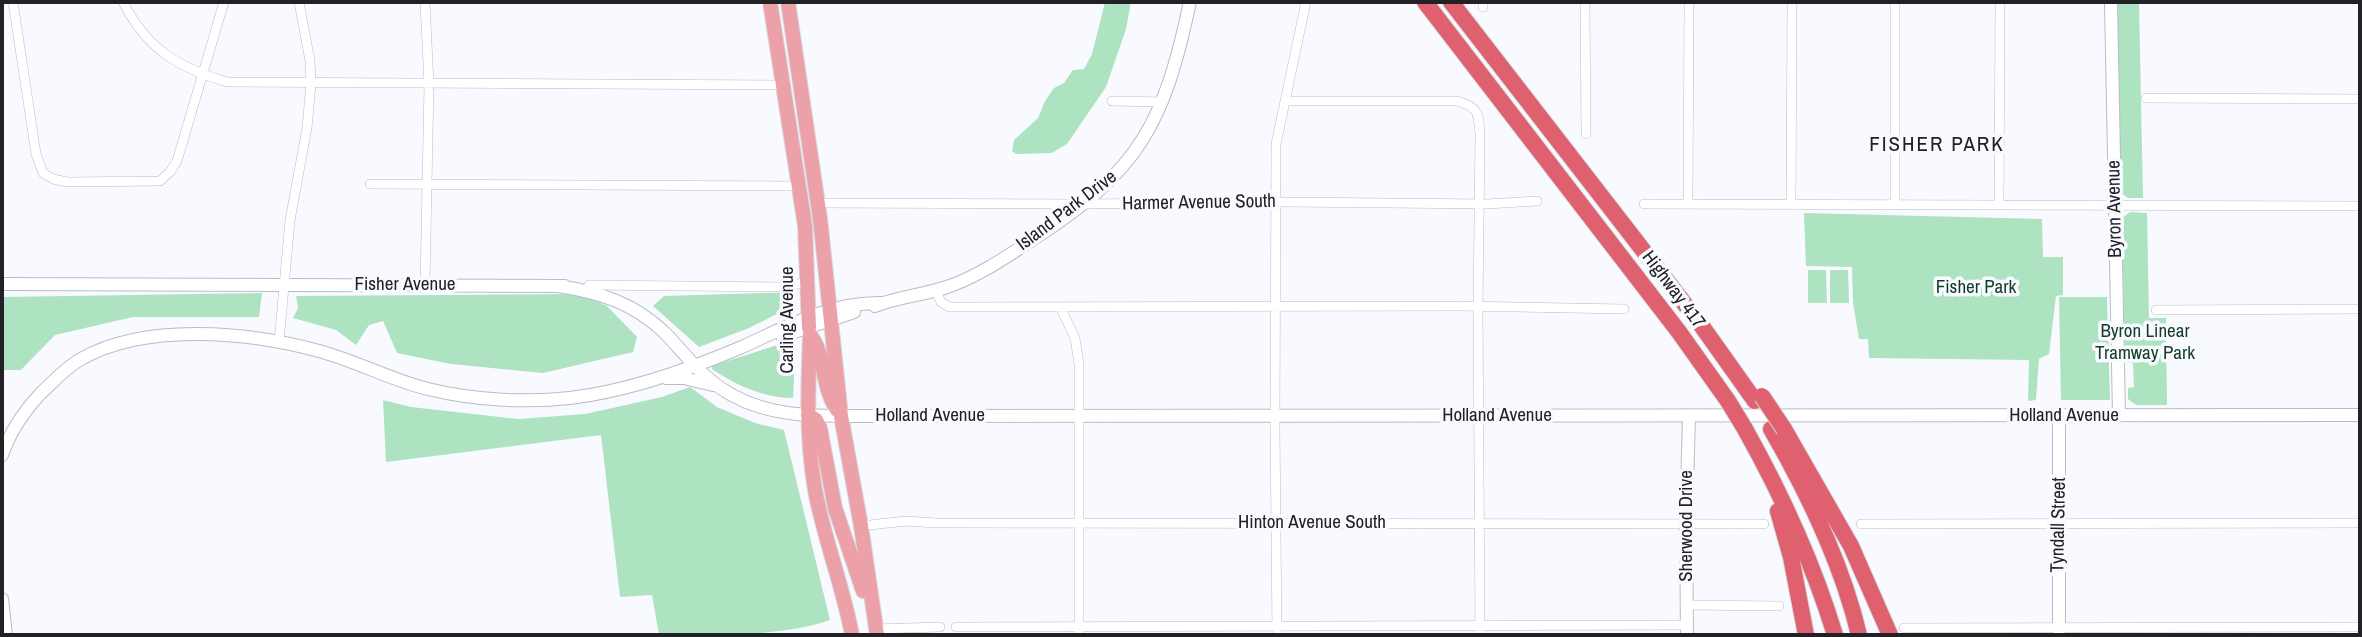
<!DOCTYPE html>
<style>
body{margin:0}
#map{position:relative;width:2362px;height:637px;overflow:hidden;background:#f9faff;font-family:"Archivo Narrow",sans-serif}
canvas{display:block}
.frame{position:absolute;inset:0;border:4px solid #222226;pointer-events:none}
</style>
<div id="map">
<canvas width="2362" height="637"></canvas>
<div class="frame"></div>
</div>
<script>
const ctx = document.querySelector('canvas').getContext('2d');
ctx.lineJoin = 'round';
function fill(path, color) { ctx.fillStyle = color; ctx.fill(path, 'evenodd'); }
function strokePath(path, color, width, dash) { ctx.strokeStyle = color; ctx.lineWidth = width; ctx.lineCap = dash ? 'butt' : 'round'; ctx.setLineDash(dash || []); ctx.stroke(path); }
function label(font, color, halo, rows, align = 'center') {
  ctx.font = font + ' "Archivo Narrow",sans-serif'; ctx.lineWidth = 7; ctx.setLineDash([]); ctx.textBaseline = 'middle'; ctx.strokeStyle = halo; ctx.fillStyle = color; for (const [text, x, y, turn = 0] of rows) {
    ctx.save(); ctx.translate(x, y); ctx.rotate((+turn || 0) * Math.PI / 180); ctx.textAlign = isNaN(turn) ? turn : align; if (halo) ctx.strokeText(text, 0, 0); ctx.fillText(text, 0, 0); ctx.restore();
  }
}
const green = new Path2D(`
 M1105 2H1131L1126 29 1106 87 1067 144 1052 153 1016 154 1012 151 1014 140 1038 118 1045 101 1054 88 1064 83 1073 70 1084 69 1092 54Z
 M2117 2H2139L2143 198H2128L2121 193Z
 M2130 212 2147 213 2149 318H2166L2167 405H2136L2128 399V388L2134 387 2133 363 2125 362 2122 218Z
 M1804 213 2042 219 2043 257H2063V295L2056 296 2049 354 2039 359 2036 400 2028 401 2029 360 1869 358 1868 339H1859L1853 303 1852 267 1806 266Z
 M1808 270H1826L1827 303H1808Z
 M1830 270H1848L1849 303H1830Z
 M797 292 783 311 749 328 699 347 653 306 664 296Z
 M262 293 259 317H133L55 335 21 370H2V297Z
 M583 294 607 306 637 337 633 352 543 373 451 364 397 353 383 321 369 325 356 345 336 330 293 318 298 308 296 296Z
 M2059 297H2107L2110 400H2061Z
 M796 339 793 398C764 398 735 385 712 369V366Z
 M690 387 717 407 755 423 784 430 830 620C782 637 711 635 659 635L652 595 620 597 601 435 386 462 383 400 411 407 518 419 585 414 662 397Z`);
const street = new Path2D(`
 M13 2 36 154 43 173 53 179 67 182 160 181 170 172 177 161 224 2
 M123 2C147 49 177 67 227 82L783 85
 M425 2 429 84 425 285
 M1483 2V7
 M1585 2 1586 134
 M1895 2V205
 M2146 98 2360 99
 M1112 101 1163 102
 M1285 101H1457C1480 108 1478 113 1480 135L1478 306 1480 635
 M370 184 799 186
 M819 203 1082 204 1287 202 1487 204 1537 201
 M1688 203 1689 2
 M1644 204 2360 206
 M1791 205 1792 2
 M1999 205 2000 2
 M589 285 782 287 808 282
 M936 291 941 302 949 307 1461 306 1624 309
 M1060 307 1075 338 1079 364V635
 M2156 310 2360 309
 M279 342 290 220 307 128 311 83 310 61 299 2
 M1861 524 2360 523
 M861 526 906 521 936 523 1764 524
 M1687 605 1779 606
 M956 627 1687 625
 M1904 628 2360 627
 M876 629 940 627
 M1277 635 1275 429 1276 144 1306 2`);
const secondary = new Path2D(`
 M2111 2 2119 416
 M2 284 565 286
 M558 286C599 292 634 303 665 333 686 355 704 380 732 395 769 416 812 416 853 416L2360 415
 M875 306C898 297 923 295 947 287 979 276 1008 256 1035 238 1141 169 1164 123 1190 2
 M782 336 854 312
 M666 378H684L713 385
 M2 455C10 432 24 411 41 393 54 381 65 368 81 359 146 322 249 332 319 351 356 361 391 380 428 389 473 400 525 403 570 398 629 391 688 370 742 347 786 327 831 302 881 303
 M2 599 6 635
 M1687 635 1686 523 1689 416
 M2059 635V416`);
const primary = new Path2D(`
 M770 2 805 226 809 328
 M788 2 820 218 841 416 861 526 877 635
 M810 335C808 387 806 438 815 490 824 539 843 586 852 635
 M810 335C827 356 820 384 837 410
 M808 415 816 420 820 428 835 508 863 591`);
const highway = new Path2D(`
 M1425 2 1679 332 1728 401
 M1451 2 1701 325 1755 401
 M1745 429C1782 495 1813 563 1835 635
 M1771 429C1808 493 1842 563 1859 635
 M1784 429 1851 546 1890 635
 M1778 511 1791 557 1806 635`);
const highwayBridge = new Path2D(`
 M1762 396 1784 429
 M1728 401 1745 429`);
const streetNames = [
 ["Harmer Avenue South",1199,203,-1],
 ["Byron Avenue",2115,209,-91],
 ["Island Park Drive",1067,211,-37],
 ["Fisher Avenue",405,285],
 ["Highway 417",1673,290,53],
 ["Carling Avenue",788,320,-90],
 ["Holland Avenue",930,416],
 ["Holland Avenue",1497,416],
 ["Holland Avenue",2064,416],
 ["Hinton Avenue South",1312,523],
 ["Tyndall Street",2059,525,-89],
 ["Sherwood Drive",1687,526,-90]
];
const parkNames = [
 ["Fisher Park",1976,288],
 ["Byron Linear",2145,332],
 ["Tramway Park",2145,354]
];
const neighbourhoodNames = [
 ["FISHER PARK",1937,145]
];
fill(green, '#ade3c1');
strokePath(street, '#babbc7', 10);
strokePath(secondary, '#babbc7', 14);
strokePath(primary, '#d7d7d8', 16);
strokePath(highway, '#d7d7d8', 18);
strokePath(street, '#fff', 9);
strokePath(secondary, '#fff', 12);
strokePath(primary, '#eca0a8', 14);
strokePath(highway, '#df606e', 16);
strokePath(highwayBridge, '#d7d7d8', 18, []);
strokePath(highwayBridge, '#df606e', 16);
label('19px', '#222226', '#f9faff', streetNames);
label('19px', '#113d26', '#f9faff', parkNames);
ctx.letterSpacing = '2px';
label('21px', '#222226', '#f9faff', neighbourhoodNames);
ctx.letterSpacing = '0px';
</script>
